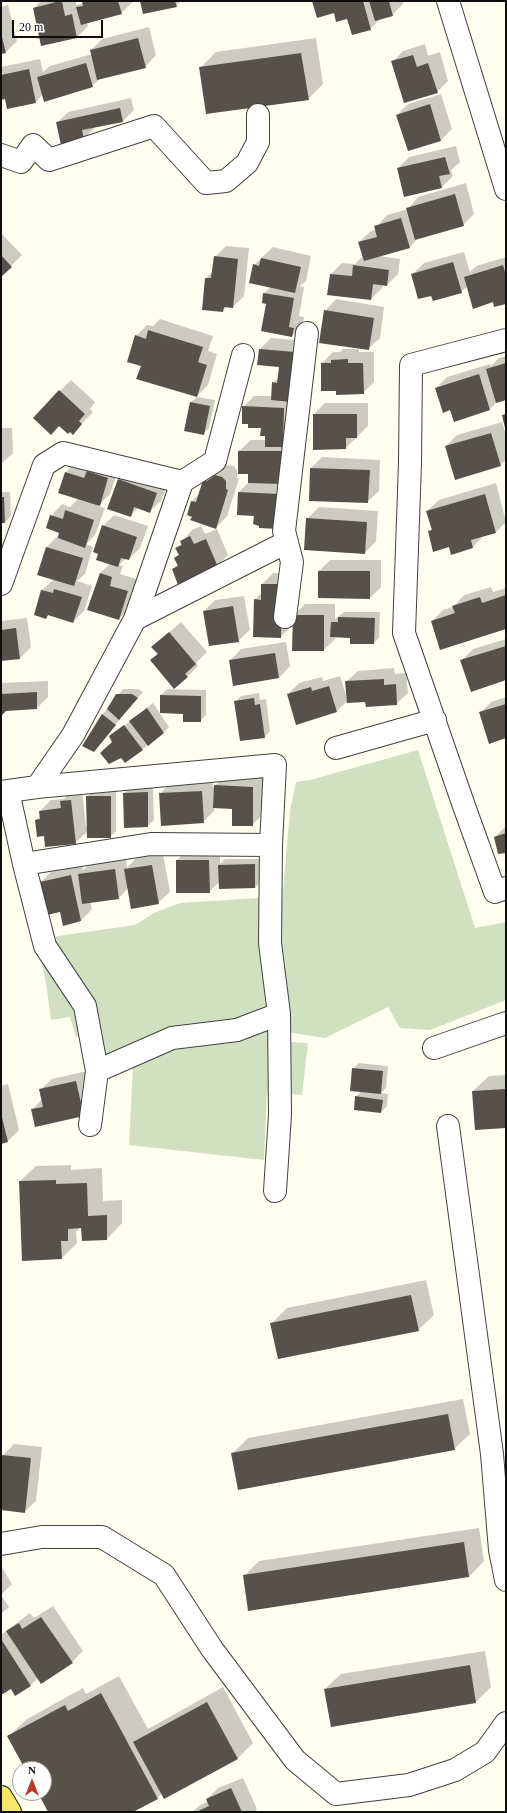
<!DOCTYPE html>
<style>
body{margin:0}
#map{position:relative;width:507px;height:1813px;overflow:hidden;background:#fffeef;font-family:Georgia,serif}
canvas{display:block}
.frame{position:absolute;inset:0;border:2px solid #0e0e0e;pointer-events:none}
.north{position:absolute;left:12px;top:1761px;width:40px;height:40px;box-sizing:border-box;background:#fff;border:1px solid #9f9f9f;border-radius:50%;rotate:0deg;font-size:11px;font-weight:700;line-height:16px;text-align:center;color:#0e0e0e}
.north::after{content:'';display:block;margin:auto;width:14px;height:18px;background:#bc3727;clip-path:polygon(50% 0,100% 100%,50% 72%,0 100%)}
.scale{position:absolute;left:12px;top:20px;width:91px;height:18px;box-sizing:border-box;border:2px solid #0e0e0e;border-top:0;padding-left:5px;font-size:12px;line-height:14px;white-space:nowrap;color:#0e0e0e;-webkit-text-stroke:3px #fff;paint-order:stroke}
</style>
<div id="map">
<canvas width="507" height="1813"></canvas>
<div class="frame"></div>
<div class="north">N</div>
<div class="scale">20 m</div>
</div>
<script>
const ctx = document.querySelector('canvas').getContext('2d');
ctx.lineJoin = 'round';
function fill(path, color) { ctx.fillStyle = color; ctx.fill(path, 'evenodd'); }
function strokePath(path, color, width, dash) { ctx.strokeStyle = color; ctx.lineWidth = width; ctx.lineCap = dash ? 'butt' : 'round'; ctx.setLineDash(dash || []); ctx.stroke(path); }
const cemetery = new Path2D(`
 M418 750 475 928 506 922V1000L430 1030 400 1028 388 1007 325 1038 286 1032 280 926 290 811 296 782 310 780Z
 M259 898 275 1022 272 1041 308 1043 302 1095 267 1092 264 1160 129 1145 133 1064 109 1072 96 1031 76 1037 70 1017 51 1020 46 983 37 939 135 925 154 913 180 903Z`);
const shadow = new Path2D(`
 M41 1H76V5L81 4 83 1 133 2 121 13 87 22 88 26 77 37 34 8Z
 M141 1H181L176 6Z
 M313 1H403V4L392 15 380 19 370 29Z
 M8 5 17 41 6 52 1 53V7Z
 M149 27 156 55 145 67 101 78 92 86 43 94 36 102 8 108 6 98 1 99V67L40 59 43 72 50 66 92 54 91 50 102 39Z
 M316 38 323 84 308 99 201 67 216 52Z
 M425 44 428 56 440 52 448 81 437 92 392 62 403 51Z
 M441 94 452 129 441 140 408 150 397 115 408 104Z
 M131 98 134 110 123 121 95 127 84 139 57 123 68 112Z
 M456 146 460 162 451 170 453 176 442 187 398 168 409 157Z
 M466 183 474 214 463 225 418 238 410 247 378 256 400 259 398 274 387 285 383 284 382 288 371 299 328 294 331 274 342 263 355 264 363 256 359 242 371 231 376 230V227L387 215 408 209 418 197Z
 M1 233 22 255 1 276Z
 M226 246 249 248 244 296 233 307 227 306 223 311 206 278 213 271 215 257Z
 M273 247 311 256 306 281 300 286 304 287 299 316 304 317 303 325 292 336 267 303 264 293 271 287 254 265Z
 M464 252 470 272 476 266 506 257V303L494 301 468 286 461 292 432 295 413 274 424 263Z
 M336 299 384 307 380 338 368 349 359 348V352H374V382L363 393 337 390 322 363 333 352H340L343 349H358L325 311Z
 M160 319 213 336 208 351 217 354 208 385 197 396 142 365 136 336 147 325 153 326Z
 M271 338 306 341 290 483 255 515 239 492 249 482V473L239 451 251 440H266V435L262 427 243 407 254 396H272L273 383 279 377 280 367 260 349Z
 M506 356V399L497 402 490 409H451L436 388 447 377 490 364 491 366 499 358Z
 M71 380 95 402 90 409 93 412 72 434 60 391Z
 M197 397 215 400 209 428 203 434 191 402Z
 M325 403H368V426L346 448 314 414Z
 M502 422 506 435V460L500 465 446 446 457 435Z
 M1 428H12L13 453 1 464Z
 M322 457 380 460 379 491 367 502 311 468Z
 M77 461 119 467 110 494 98 506 105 508 95 535 86 544 93 547 85 574 77 581 92 586 84 611 73 622 49 614 46 617 35 614 42 590 54 579 39 574 47 547 61 532 51 516 62 504 70 507 79 498 66 472Z
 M227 465 234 466 237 470V478L239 479 227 516 216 528 193 516 192 501 199 494 204 481Z
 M130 468 168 482 161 501 149 512 138 508 130 516 119 480Z
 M496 483 506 522 496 532 484 535 473 547 449 546 429 532 432 528 427 511 439 500Z
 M1 492H10L11 516 5 522H1Z
 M319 507 378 511 376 541 365 553 307 519Z
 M114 515 148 526 140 548 129 559 126 558 119 565 123 566 120 574 139 580 130 608 119 619 100 573 111 563 103 526Z
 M201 526 205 534 217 529 228 555 217 566 173 569 178 564 175 558 179 554 177 548 192 530Z
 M330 560H381V587L370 598 319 571Z
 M273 573H292V626L280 637 255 600 262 592V584Z
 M491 587 493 592 506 588V628L432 621 443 610 453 607 464 595Z
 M244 596 250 630 238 641 204 611 215 600Z
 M305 604H335V619L344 612H380L379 638 374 643 351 637 335 636V639L324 650 294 615Z
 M27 618 31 647 20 658 1 660V621Z
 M181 622 207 652 196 663 198 666 187 677 151 660 158 653 153 647Z
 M506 639V679L462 660 473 649Z
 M286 642 290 666 279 678 230 661 241 649Z
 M394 668 395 674 406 673 408 693 396 704 348 700 336 712 288 694 299 683 322 677 323 681 340 676 347 698 346 682 358 671Z
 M48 681V697L37 708 6 710 1 715V683Z
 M123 689H138L143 692 120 718H121L99 745 102 715Z
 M167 689 206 690V715L200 721 184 713 161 695Z
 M259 693 260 700 266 699 270 731 265 737 235 702 241 696Z
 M506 697V737L480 713 491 702Z
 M153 703 169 727 164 732 142 750 121 756 101 753 113 742 110 736 115 731V733Z
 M226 775 264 776 263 814 252 825 233 808 214 807V811L203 822 160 794 171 782 212 780 213 788Z
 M130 787H153L154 820 148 826 125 827 124 793Z
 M72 790H82L86 827H88L87 797 93 791H116V831L110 837 88 831 75 843 44 835 36 820 40 816V811L51 800 64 799Z
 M506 826V851L495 837Z
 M188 849H220V864L225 859H260V882L255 888 219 882 209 892 177 860Z
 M163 854 170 892 158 903 128 888 119 898 90 902 92 909 81 921 61 911 41 882 52 871 82 865 83 870 91 863 126 858 127 868 136 858Z
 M359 1063 388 1066 386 1088 381 1093 388 1094 387 1106 381 1112 356 1096 361 1092 353 1069Z
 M87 1071 83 1115 32 1110 42 1099 40 1090 52 1079Z
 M506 1075V1127L473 1091 489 1076Z
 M8 1084 19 1130 8 1141 1 1143V1086Z
 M71 1165V1170L102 1168 103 1201 122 1200V1223L107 1239 81 1227 76 1232 77 1243 62 1258 20 1181 36 1166Z
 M426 1280 434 1315 418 1330 271 1324 287 1308Z
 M463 1399 470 1434 454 1449 232 1454 248 1438Z
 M14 1444 42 1447 36 1501 24 1512 1 1509V1472L3 1455Z
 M479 1528 484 1561 469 1577 244 1576 259 1561Z
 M1 1566 12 1584 1 1595 9 1607 1 1614Z
 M53 1606 83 1651 72 1662 38 1678 31 1685 16 1695 11 1688 1 1694V1635L30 1613 34 1618Z
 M485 1651 491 1687 476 1702 325 1689 341 1674Z
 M119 1676 148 1729 223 1687 253 1743 238 1758 165 1798 162 1793 157 1798 131 1812H49L39 1793H44V1769H26L9 1736 27 1719 83 1688 86 1694Z
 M243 1778 257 1809 254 1812H192L199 1806 208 1801 207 1799 218 1788Z`);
const building = new Path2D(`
 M60 1H62L65 16 72 14 77 38 41 46 33 8Z
 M82 1H118L122 14 81 25 76 7 83 6Z
 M140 1H175L177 7 143 14Z
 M312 1H363L371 30 352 35 347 19 336 22 334 13 317 18Z
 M369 1H389L393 16 375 21Z
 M1 33 6 53 1 54Z
 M138 38 146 68 97 80 90 50Z
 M301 53 309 100 206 114 199 67Z
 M413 55 417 67 428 63 438 93 404 103 391 61Z
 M86 63 93 87 44 102 37 77Z
 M29 69 36 103 7 109 5 99 1 100V75Z
 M430 104 441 141 408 151 396 115Z
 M120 108 123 122 82 130 84 140 61 145 56 122Z
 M445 157 450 174 439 176 442 188 404 197 397 168Z
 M455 194 464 226 415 240 406 208Z
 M401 218 410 248 364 261 358 242 377 237 374 226Z
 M1 255 12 267 1 277Z
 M214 256 238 259 233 308 224 307 223 312 202 310 205 278H211Z
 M261 258 301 267 295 293 249 283 253 264 259 266Z
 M453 262 462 293 433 301 431 296 418 299 411 274Z
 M353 265 389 270 387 286 373 284 371 300 327 295 330 274 352 276Z
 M503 265 506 275V304L494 307 493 302 473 309 464 277Z
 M263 293 294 298 289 327 294 328 292 337 261 331 266 304 262 303Z
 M324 310 374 318 369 350 319 343Z
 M148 330 203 347 198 362 207 365 197 397 136 379 141 366 127 362 135 335 146 339Z
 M259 349 295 352 291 402 271 400 272 382 277 383 279 367 257 365Z
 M348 359V363H363L364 394 336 395V391H321V363H331V360Z
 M506 363V400L496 403 486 369Z
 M479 374 490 410 454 422 450 410 443 413 435 388Z
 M59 390 85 414 79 421 82 424 73 435 70 432 68 434 59 426 51 435 33 418Z
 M190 402 210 406 204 435 184 431Z
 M242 406 284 408 283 447H265V436H260L261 428H248V424H242Z
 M313 414H357V438H346V449L313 450Z
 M506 414V428H505L502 415Z
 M491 433 501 466 455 480 445 446Z
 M238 451H283L282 484 248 483V474H238Z
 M310 468 370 470 368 503 309 501Z
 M87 471 108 478 100 506 58 493 65 472 84 478Z
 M215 475 222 477 226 481V489L228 490 216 529 190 520 192 517 187 515 191 501 196 502 203 480 207 481Z
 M118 479 157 493 150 513 134 507 131 517 107 509Z
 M238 492 280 494 278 529 259 528V526L253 524 254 516 237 515Z
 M485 494 496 533 471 540 473 548 451 555 449 547 433 552 428 531 432 530 426 511Z
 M1 497H4L5 523H1Z
 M65 510 94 520 85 548 58 538 59 533 46 528 50 515 63 519Z
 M306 518 367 522 365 554 304 550Z
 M102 525 137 537 129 560 121 558 118 567 96 560 98 554 93 552Z
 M190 536 194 544 206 539 218 567 178 585 172 569 178 566 174 558 179 555 175 548 182 545 180 541Z
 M46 547 83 558 74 586 37 575Z
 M318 571H370V599L318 598Z
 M100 573 112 577 110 586 128 591 119 620 87 610Z
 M261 584H282L281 638 253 637 254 599 261 600Z
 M54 589 82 597 73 623 48 615 46 619 34 615 41 590 53 593Z
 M506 595V629L440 650 431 621 455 613 452 606 480 597 482 603Z
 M233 606 239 642 209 646 203 611Z
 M293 615H324V651H292Z
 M338 617 375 618 374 644H350V638L330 637 331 622H338Z
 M16 628 20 659 1 661V630Z
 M169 632 196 664 185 674 188 677 174 689 150 660 158 654 151 647Z
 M506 646V680L471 692 460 660Z
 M275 653 279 678 233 686 229 660Z
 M384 679V685L396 684 397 705 366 707 365 702 347 703 345 681Z
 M329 686 337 712 296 725 287 694 311 687 312 691Z
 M37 692V709L6 711 1 716V694Z
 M116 694H132L138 698 119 720 107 709Z
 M160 695 201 696V722H183V714L160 713Z
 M254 698 255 705 260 704 265 738 240 741 234 701Z
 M506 704V738L489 744 479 712Z
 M147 708 164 733 148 746 129 721Z
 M102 714 116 725 94 752 82 746Z
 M124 725 143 750 125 763 121 758 109 764 100 753 112 742 109 736Z
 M214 785 253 787V826H232V809L213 808Z
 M202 791 204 823 161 826 159 793Z
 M148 792V827L124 828 123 793Z
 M86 796H111V838H87Z
 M71 800 76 844 45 847 44 836 37 837 35 820 40 819 39 811 61 808 60 801Z
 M506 833V853L498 854 494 837Z
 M176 860H209L210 893H176Z
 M255 864V888L219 889 218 865Z
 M152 865 159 904 131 909 124 869Z
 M115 869 119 899 82 904 78 874Z
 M71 875 81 921 63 926 60 912 47 915 40 882Z
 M352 1068 383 1071 381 1094 350 1091Z
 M76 1081 84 1116 35 1127 31 1109 43 1107 39 1089Z
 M506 1089V1128L475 1130 472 1091Z
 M355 1096 383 1100 381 1113 354 1110Z
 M1 1113 8 1142 1 1144Z
 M56 1180V1184L87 1183 88 1216 107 1215V1240L82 1241 81 1228 68 1229V1241H61L62 1259 22 1261 19 1181Z
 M411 1295 419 1331 278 1359 270 1323Z
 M448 1414 455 1450 238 1490 231 1453Z
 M2 1455 31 1458 25 1513 1 1510Z
 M464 1542 469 1577 248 1611 243 1575Z
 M41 1617 73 1663 41 1684 6 1631 19 1623 22 1629Z
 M1 1639 31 1686 15 1696 11 1689 1 1695Z
 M470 1665 476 1703 331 1727 324 1689Z
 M101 1693 158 1799 133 1812H48L38 1793H44V1769H25L7 1736 65 1705 68 1711Z
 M207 1702 238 1759 164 1799 133 1742Z
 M231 1788 242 1812H196L209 1806 206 1799Z`);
const minor = new Path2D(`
 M448 1 506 189
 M1 155 21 162 33 145 49 160 154 126 206 183 226 181 247 163 258 142V115
 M506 340 411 365 410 463 404 633 464 806 495 892 506 888
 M1 584 44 465 63 453 182 482
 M285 617 292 562 284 531 307 333
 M135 619 287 542
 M336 748 435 720
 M37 787 73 735 135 619 182 482 215 461 243 355
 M8 791 24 864 45 946 85 1006 97 1071 90 1125
 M1 792 37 787 275 765 271 845 270 943 279 1014 280 1115 275 1191
 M24 864 151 844 271 845
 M434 1048 506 1023
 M97 1071 172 1038 237 1030 279 1014
 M448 1126 492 1454 500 1550 506 1580
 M1 1544 42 1537H102L164 1575 212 1649 295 1760 336 1794 409 1785 455 1770 485 1752 506 1723`);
const major = new Path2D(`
 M1 1797 10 1812`);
fill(cemetery, '#d1e0c0');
fill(shadow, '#0003');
fill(building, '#56514a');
strokePath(minor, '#414141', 24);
strokePath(major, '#1f1f1f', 24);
strokePath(minor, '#fff', 22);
strokePath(major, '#f7e967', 22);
</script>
